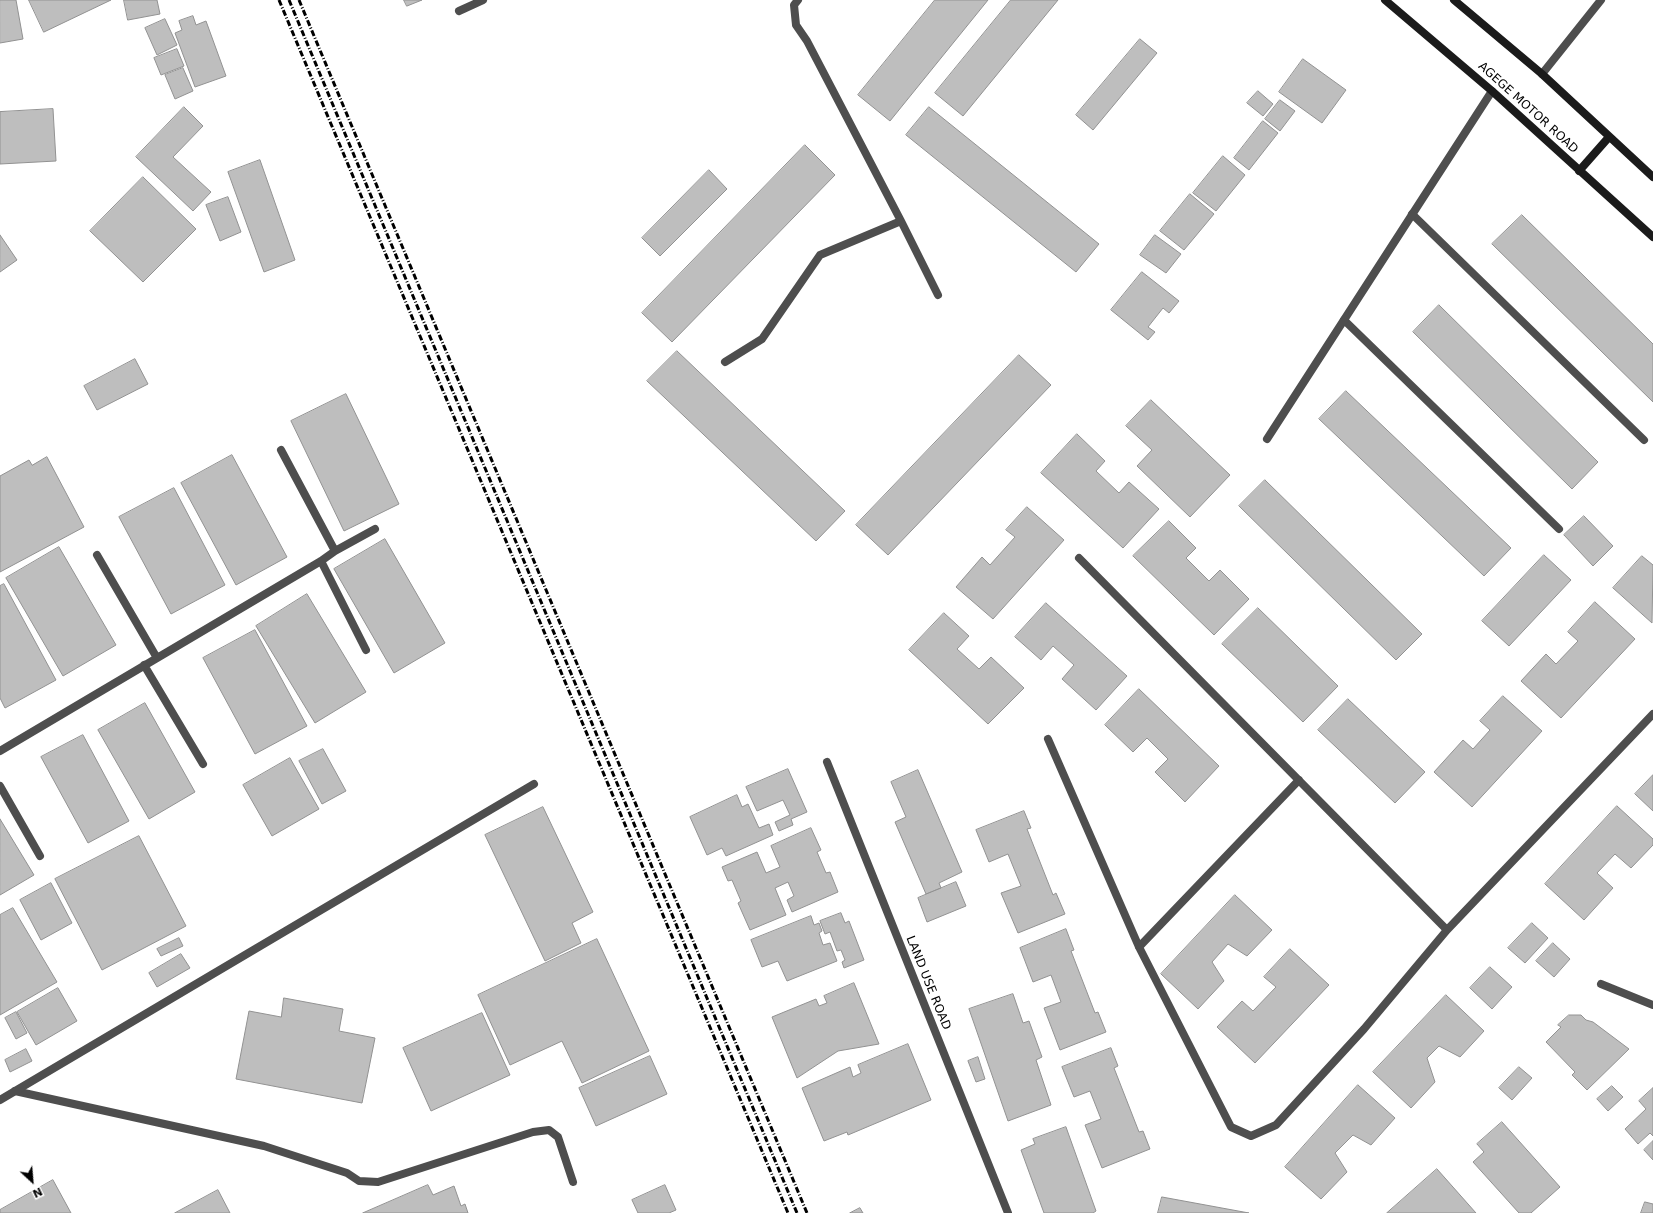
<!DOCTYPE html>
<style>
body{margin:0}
#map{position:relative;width:1653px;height:1213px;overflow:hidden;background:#fff;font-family:"DejaVu Sans",sans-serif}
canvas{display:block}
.north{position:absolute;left:12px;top:1161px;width:40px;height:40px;-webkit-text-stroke:3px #fff;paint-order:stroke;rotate:154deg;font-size:11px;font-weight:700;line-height:16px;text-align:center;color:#000}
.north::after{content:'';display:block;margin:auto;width:14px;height:18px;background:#000;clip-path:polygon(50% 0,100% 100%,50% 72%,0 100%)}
</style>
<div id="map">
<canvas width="1653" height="1213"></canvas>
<div class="north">N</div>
</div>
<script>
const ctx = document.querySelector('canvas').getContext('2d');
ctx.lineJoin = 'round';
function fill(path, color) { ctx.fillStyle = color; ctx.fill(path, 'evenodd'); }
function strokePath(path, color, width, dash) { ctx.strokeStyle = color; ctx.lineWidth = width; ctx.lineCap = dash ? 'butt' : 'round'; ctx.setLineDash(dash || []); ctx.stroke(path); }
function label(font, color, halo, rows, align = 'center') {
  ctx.font = font + ' "DejaVu Sans",sans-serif'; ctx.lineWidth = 3; ctx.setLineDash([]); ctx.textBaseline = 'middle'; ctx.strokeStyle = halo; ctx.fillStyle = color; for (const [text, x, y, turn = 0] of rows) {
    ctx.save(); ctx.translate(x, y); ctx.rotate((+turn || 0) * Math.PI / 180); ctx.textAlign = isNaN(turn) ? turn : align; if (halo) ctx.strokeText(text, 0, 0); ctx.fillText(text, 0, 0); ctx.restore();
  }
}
const building = new Path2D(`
 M0 0H16L23 39 0 43Z
 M29 0H111L44 32Z
 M124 0H157L160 14 128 20Z
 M404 0H422L407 6Z
 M935 0H988L890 121 858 95Z
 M1011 0H1058L963 116 935 93Z
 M193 16 196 25 206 21 226 76 195 87 175 33 182 30 179 21Z
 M165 19 177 45 157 55 145 28Z
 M1140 39 1157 53 1093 130 1076 115Z
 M177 49 184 66 161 75 154 58Z
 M1303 59 1346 90 1322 123 1279 92Z
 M183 68 193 91 175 99 165 75Z
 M1258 91 1273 104 1263 116 1247 103Z
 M1280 100 1295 111 1280 131 1265 119Z
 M184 107 203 126 173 157 211 192 193 211 136 157Z
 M929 107 1099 244 1076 272 906 135Z
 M53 109 56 161 0 164V112Z
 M1263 121 1278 133 1249 170 1234 158Z
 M805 145 835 175 672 342 642 313Z
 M1223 156 1245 175 1216 211 1193 193Z
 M260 160 295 260 264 272 228 172Z
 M709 170 727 189 660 256 642 238Z
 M143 177 196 229 143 282 90 231Z
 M1190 194 1214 214 1184 250 1160 231Z
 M228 197 241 232 220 241 206 205Z
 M1522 215 1653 344V402L1492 244Z
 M0 235 17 260 0 272Z
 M1155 235 1181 254 1166 273 1140 255Z
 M1142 272 1179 301 1169 313 1163 308 1148 327 1155 332 1148 340 1111 310Z
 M1439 305 1598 462 1572 489 1413 332Z
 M677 351 845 511 816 541 647 381Z
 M1019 355 1051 385 888 555 856 525Z
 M135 359 148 384 97 410 84 386Z
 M1346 391 1511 548 1484 576 1319 419Z
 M346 394 399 504 344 531 291 421Z
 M1151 400 1230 475 1190 517 1137 466 1152 450 1126 426Z
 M1077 434 1105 461 1096 471 1119 493 1129 482 1159 509 1123 548 1041 473Z
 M232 455 287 557 236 585 181 483Z
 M47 457 84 527 0 572V476L29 460 32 465Z
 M1265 480 1422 634 1396 660 1239 506Z
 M174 488 225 585 171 614 119 517Z
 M1027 507 1064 540 993 619 956 587 982 557 990 565 1015 537 1006 530Z
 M1584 516 1613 546 1593 566 1564 535Z
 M1169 521 1196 548 1186 558 1209 581 1220 570 1249 599 1214 635 1133 556Z
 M385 539 445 643 394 673 334 569Z
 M59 547 116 645 63 676 6 578Z
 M1544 555 1571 580 1509 646 1482 621Z
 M1642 556 1653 565 1652 623 1613 588Z
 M4 584 56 680 5 708 0 698V586Z
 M307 594 366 692 315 723 256 626Z
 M1595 602 1635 639 1561 718 1521 681 1546 654 1556 664 1578 641 1568 632Z
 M1046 603 1127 676 1096 710 1062 679 1074 665 1053 646 1041 660 1015 637Z
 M1258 608 1338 686 1303 722 1222 644Z
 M944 613 969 636 957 649 979 669 991 657 1024 688 988 724 909 650Z
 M255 630 307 726 255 754 203 658Z
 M1139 689 1219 766 1185 802 1155 772 1168 759 1147 738 1133 752 1105 725Z
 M1503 696 1542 731 1472 807 1434 772 1463 740 1473 749 1490 730 1480 721Z
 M1348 699 1425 772 1395 803 1318 730Z
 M145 703 195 792 149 819 98 730Z
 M83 735 129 821 88 843 41 757Z
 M323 749 346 791 322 804 299 761Z
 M290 758 319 809 272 836 243 785Z
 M788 769 807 812 791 819 793 825 779 831 775 822 790 815 783 800 757 811 746 787Z
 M918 770 962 872 939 883 941 888 926 894 895 822 906 817 891 782Z
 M1653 775V811L1635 794Z
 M737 795 742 807 748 804 759 828 769 824 773 835 726 856 722 848 707 855 690 817Z
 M1617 806 1653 839V845L1631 868 1615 854 1597 873 1613 888 1584 920 1545 884Z
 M543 807 593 912 572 923 581 943 545 961 485 835Z
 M1024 811 1031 828 1027 829 1053 895 1056 893 1065 914 1018 933 1001 893 1021 886 1008 854 989 862 976 830Z
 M0 819 34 875 0 895Z
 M811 828 821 850 817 852 826 873 830 872 838 892 792 912 787 900 794 896 788 882 775 888 786 915 750 930 738 903 741 901 732 880 728 881 722 867 757 852 766 873 780 867 771 846Z
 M139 836 186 926 102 970 55 879Z
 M956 882 966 906 927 922 918 898Z
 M51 883 72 923 41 940 20 900Z
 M1235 895 1272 930 1247 956 1228 944 1212 962 1224 981 1198 1009 1161 974Z
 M13 908 57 982 0 1015V915Z
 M841 913 845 923 849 921 864 960 844 968 842 962 845 960 841 950 837 951 830 932 825 934 820 921Z
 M811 916 814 925 819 923 822 931 819 933 823 945 830 943 837 961 787 981 778 961 762 967 751 940Z
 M1532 923 1548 938 1525 963 1508 948Z
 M1066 929 1074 950 1071 951 1095 1013 1098 1012 1106 1032 1060 1050 1044 1008 1061 1002 1051 975 1033 982 1020 948Z
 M179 938 183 946 161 956 157 949Z
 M597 939 649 1051 582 1083 562 1041 510 1065 478 995Z
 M1553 943 1570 959 1554 977 1536 961Z
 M1290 949 1329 985 1255 1063 1217 1027 1242 1001 1253 1011 1276 987 1264 977Z
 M181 954 190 968 157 987 149 973Z
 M1490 967 1512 987 1492 1009 1470 988Z
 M854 983 879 1044 838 1051 797 1078 772 1017 816 999 819 1006 827 1003 824 996Z
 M58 988 77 1021 36 1045 17 1012Z
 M1013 994 1023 1023 1029 1021 1042 1057 1036 1060 1051 1105 1008 1121 969 1009Z
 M1446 995 1484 1031 1460 1057 1439 1046 1427 1058 1435 1082 1411 1108 1373 1072Z
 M284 998 343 1009 339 1031 375 1038 362 1103 236 1079 249 1011 281 1017Z
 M16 1012 27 1033 16 1039 5 1018Z
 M482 1013 510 1075 431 1111 403 1048Z
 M1569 1015H1581L1586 1020 1593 1022 1629 1049 1587 1090 1572 1075 1575 1072 1546 1042 1561 1027 1558 1025Z
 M908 1044 931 1100 848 1135 847 1132 824 1141 802 1088 850 1067 853 1077 861 1073 858 1065Z
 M1111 1048 1118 1066 1114 1068 1139 1132 1143 1131 1150 1149 1102 1168 1085 1125 1101 1119 1090 1091 1074 1097 1062 1067Z
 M26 1049 32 1061 10 1072 5 1060Z
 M650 1056 667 1094 596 1126 579 1088Z
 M978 1057 985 1079 976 1082 968 1061Z
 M1519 1067 1532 1078 1512 1100 1499 1088Z
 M1358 1085 1395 1118 1371 1145 1353 1135 1335 1153 1347 1172 1321 1199 1285 1167Z
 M1612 1086 1623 1097 1608 1111 1597 1099Z
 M1653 1088V1136L1650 1133 1638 1144 1625 1129 1646 1109 1639 1101Z
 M1502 1122 1560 1187 1531 1213H1519L1473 1162 1484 1152 1477 1144Z
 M1066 1127 1096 1211 1093 1213H1044L1021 1150 1035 1144 1033 1139Z
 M1653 1141V1160L1644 1150Z
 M1437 1169 1476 1213H1387Z
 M53 1180 71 1213H0V1210Z
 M428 1185 433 1195 454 1186 461 1206 465 1204 468 1213H363Z
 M665 1185 676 1210 669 1213H638L632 1200Z
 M218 1190 230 1213H175Z
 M1162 1197 1249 1213H1158Z
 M1645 1202 1653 1204V1213H1641Z
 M860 1208 863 1213H850Z`);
const service = new Path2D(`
 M798 0 794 5 796 25 807 41 901 221 938 295
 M1412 214 1644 440
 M1344 320 1559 529
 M725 362 762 339 820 255 901 221
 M281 450 335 551
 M97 555 157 658
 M321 561 366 650
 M144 665 203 764
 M0 751 321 561 335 551 375 529
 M0 786 40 856
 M15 1091 264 1146 347 1173 359 1181 378 1182 533 1132 549 1130 558 1137 573 1182`);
const minor = new Path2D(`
 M459 11 483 0
 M1542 74 1601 0
 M1267 439 1492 91
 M1079 558 1447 930
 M1048 739 1139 947 1231 1127 1251 1136 1276 1125 1364 1029 1447 930 1653 714
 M827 762 1008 1213
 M1139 947 1299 780
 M1601 984 1653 1005
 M0 1100 534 784`);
const secondary = new Path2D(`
 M1385 0 1492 91 1653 237
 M1454 0 1542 74 1653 177
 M1579 171 1609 137`);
const rail = new Path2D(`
 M279 0 788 1213
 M289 0 797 1213
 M299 0 807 1213`);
const streetNames = [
 ["AGEGE MOTOR ROAD",1528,108,42],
 ["LAND USE ROAD",928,983,68]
];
fill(building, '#bebebe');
strokePath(building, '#929292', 1);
strokePath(service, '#4e4e4e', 8);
strokePath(minor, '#4e4e4e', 8);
strokePath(secondary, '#1b1b1b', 8);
strokePath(rail, '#000', 3, [6, 2, 1, 2]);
label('12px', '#000', '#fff', streetNames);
</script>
